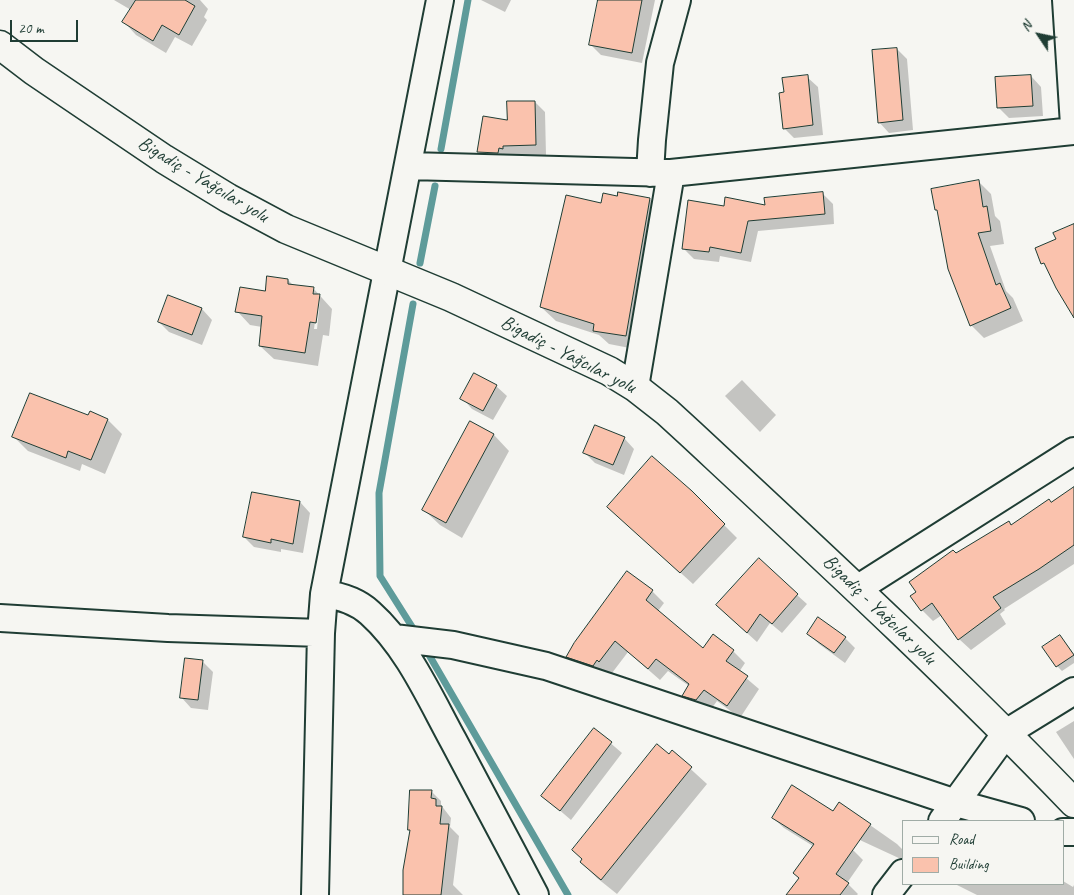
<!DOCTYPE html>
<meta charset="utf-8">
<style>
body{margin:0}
#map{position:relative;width:1074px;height:895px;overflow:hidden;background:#f6f6f2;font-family:Caveat,sans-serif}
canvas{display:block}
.legend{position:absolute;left:902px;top:820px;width:162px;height:65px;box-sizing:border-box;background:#f6f6f2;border:1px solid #a0aca6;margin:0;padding:6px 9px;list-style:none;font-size:15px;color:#1f3d34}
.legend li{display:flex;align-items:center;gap:10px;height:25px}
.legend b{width:25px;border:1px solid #a0aca6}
.north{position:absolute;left:1014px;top:10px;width:50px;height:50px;-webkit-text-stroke:4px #f6f6f2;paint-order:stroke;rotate:304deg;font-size:14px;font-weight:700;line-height:20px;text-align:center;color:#1f3d34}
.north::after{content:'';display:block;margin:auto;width:18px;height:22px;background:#1f3d34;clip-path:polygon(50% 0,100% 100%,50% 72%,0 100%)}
.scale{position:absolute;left:10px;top:20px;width:68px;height:22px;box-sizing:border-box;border:2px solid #1f3d34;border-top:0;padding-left:6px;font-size:15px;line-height:18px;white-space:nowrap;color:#1f3d34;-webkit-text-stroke:4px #f6f6f2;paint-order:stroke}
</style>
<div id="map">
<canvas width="1074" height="895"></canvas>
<ul class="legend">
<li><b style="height:6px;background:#f6f6f2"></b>Road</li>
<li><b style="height:14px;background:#fac2ad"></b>Building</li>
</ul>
<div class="north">N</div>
<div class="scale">20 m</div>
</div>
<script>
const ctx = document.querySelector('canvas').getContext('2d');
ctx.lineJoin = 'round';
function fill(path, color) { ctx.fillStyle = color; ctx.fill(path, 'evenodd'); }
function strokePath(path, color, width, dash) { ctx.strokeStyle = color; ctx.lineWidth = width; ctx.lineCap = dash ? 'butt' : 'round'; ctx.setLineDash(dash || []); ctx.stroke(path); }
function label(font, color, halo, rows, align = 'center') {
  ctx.font = font + ' Caveat,sans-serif'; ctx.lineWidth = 4; ctx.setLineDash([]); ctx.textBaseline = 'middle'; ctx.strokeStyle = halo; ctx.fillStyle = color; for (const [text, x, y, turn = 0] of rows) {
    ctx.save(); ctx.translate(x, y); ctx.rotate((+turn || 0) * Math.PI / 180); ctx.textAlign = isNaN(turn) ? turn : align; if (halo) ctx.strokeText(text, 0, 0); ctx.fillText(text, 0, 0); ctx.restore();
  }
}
const shadow = new Path2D(`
 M114 0H200L208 9 204 17 207 20 192 46 175 37 166 53 136 35 124 22 131 10Z
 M481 0H511L505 12Z
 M596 0H655L642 63 601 55 591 45 599 2Z
 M897 49 907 59 913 130 889 133 879 122Z
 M1031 76 1041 87 1043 116 1009 118 999 108Z
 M807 77 818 87 823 135 794 138 784 128 785 93Z
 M535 102 545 112 546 155 513 156V159L489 162 479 152 509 122Z
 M978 181 991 194 995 216 1000 221 1004 244 990 246 1006 291 1013 298 1023 321 984 338 971 325 939 213 936 209Z
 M822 193 833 204 834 224 758 231 751 262 720 256 719 262 694 259 683 248 766 207Z
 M619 194 650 199 664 214 640 350 609 344 599 335 556 321 541 307 602 205 618 197Z
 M288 280 294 286 313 288 332 309 329 336 323 335 318 366 274 359 260 346 262 327 250 325 237 311ZM318 299H320L317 329H314Z
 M169 297 202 309 212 320 202 345 169 332 159 322Z
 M742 380 776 415 760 432 725 396Z
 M496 386 507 396 493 420 472 409 462 398Z
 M89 417 108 420 122 434 105 474 82 464 80 471 28 451 14 437Z
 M471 423 494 435 509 451 462 538 440 525 424 510Z
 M624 438 634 449 624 475 595 463 584 452Z
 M1074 489V564L1004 609 1005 610 1000 614 1006 624 971 650 959 639 942 615 933 621 922 610 956 555 1009 522 1012 526Z
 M691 492 737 538 693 584 621 519Z
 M253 494 300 502 310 513 303 553 281 549V552L254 547 244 537Z
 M652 591 664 603 658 611 703 650 713 636 733 651 745 663 739 672 759 689 740 718 717 701 709 712 696 707 684 695 689 686 668 671 660 680 628 652 612 673 610 672 606 677 579 669 567 657Z
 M797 595 807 604 782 633 770 623 757 642 727 615Z
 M808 633 845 638 855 648 845 663 819 644Z
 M1060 636 1074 654V663L1062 671 1057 666Z
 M202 661 213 672 208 710 191 708 181 697Z
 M1074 721V759L1056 732Z
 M594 729 622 753 571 820 543 796Z
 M672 752 707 784 617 894 597 878 581 862Z
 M431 791 441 801V805L451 818 450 827 459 836 453 885 463 895H404L411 831 409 830Z
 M840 804 897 844 903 850V860L849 835 853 850 863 860 847 883 858 894 857 895H788L800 879 813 846 784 828 773 818 834 813Z
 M1063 881 1073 887 1074 885V895H977L955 884H1063Z`);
const stream = new Path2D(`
 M441 149 468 0
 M420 263 435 186
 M413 304 379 493 380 576 416 633
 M425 648 568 895`);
const building = new Path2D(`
 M136 0H185L195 6 179 35 162 25 153 41 122 22Z
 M598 0H642L632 53 589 45Z
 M897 48 903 120 878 123 872 50Z
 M808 75 813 125 783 129 779 93 784 92 782 78Z
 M1031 75 1033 106 997 108 995 77Z
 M507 101H535L536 145 503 146V149L499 148 498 153 477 152 483 116 507 120Z
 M979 180 983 207 987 206 991 231 978 233 996 285 1000 283 1011 308 970 326 948 269 937 210H935L931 189Z
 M618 192 650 198 626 336 593 331 594 324 540 307 566 195 601 203 603 193 617 196Z
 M823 192 825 214 748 221 741 253 710 247 709 252 682 249 688 200 724 206 725 197 765 205 764 198Z
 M1074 224V318L1056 288 1044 263 1041 264 1035 248 1056 239 1053 233Z
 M267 276 288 279V284L314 287 313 294H320L316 323 310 322 305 353 259 346 262 316 235 312 240 287 265 291Z
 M168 295 202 308 192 335 158 322Z
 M474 373 497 385 483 411 460 399Z
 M30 393 88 415 90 411 108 419 91 460 68 451 66 458 12 437Z
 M470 421 494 434 446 523 422 510Z
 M595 425 625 437 613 465 583 453Z
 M652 456 692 491 725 524 680 573 607 507Z
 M1074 487V545L1039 569 993 597 1001 608 958 640 932 603 921 611 910 596 916 592 909 582 953 550 956 553 1009 521 1011 525 1049 499 1051 502Z
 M252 492 300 501 293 544 271 539V543L243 537Z
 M759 558 798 594 772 624 760 614 747 633 716 605Z
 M627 571 653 590 646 600 703 648 713 634 734 650 726 661 748 676 727 706 704 690 696 700 682 696 689 684 656 659 648 669 615 641 599 662 597 660 593 666 566 657 574 643Z
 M818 617 846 637 834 653 807 634Z
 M1060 635 1074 655 1056 667 1042 647Z
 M185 658 203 660 198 700 180 698Z
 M594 728 612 742 560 811 541 796Z
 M657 744 669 754 672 750 692 767 601 880 580 862 582 859 572 850Z
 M792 785 833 811 839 802 871 824 836 874 849 883 840 895H786L799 878 793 873 814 844 772 818Z
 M410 790H432L431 798 436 799V806H442L440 824H449L441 895H403V870L410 830H408Z`);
const minor = new Path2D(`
 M1066 0 1074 125
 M409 166 671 173 1074 131
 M650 173 652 140 660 63 677 0
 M635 387 671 173
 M857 589 1074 451
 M324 594C341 596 357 601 370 613 407 646 429 696 453 740 480 791 508 843 535 895
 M0 618 168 628 321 633
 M394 638 453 645 546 666 956 803 1021 821
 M942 821 1006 733 1074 691
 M1063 832H1074
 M315 895 321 633 324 594 440 0
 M886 895 903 873`);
const major = new Path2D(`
 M0 45 34 71 164 159 228 198 286 229 451 297 609 371 635 387 667 412 691 434C821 555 951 675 1074 803`);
const streetNames = [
 ["Bigadiç - Yağcılar yolu",203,180,31],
 ["Bigadiç - Yağcılar yolu",568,355,27],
 ["Bigadiç - Yağcılar yolu",879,610,44]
];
fill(shadow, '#0003');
strokePath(stream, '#5e9b9a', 7);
fill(building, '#fac2ad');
strokePath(building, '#1f3d34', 1);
strokePath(minor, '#1f3d34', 30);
strokePath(major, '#1f3d34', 31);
strokePath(minor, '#f6f6f2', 26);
strokePath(major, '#f6f6f2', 28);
label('20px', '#1f3d34', '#f6f6f2', streetNames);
</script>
